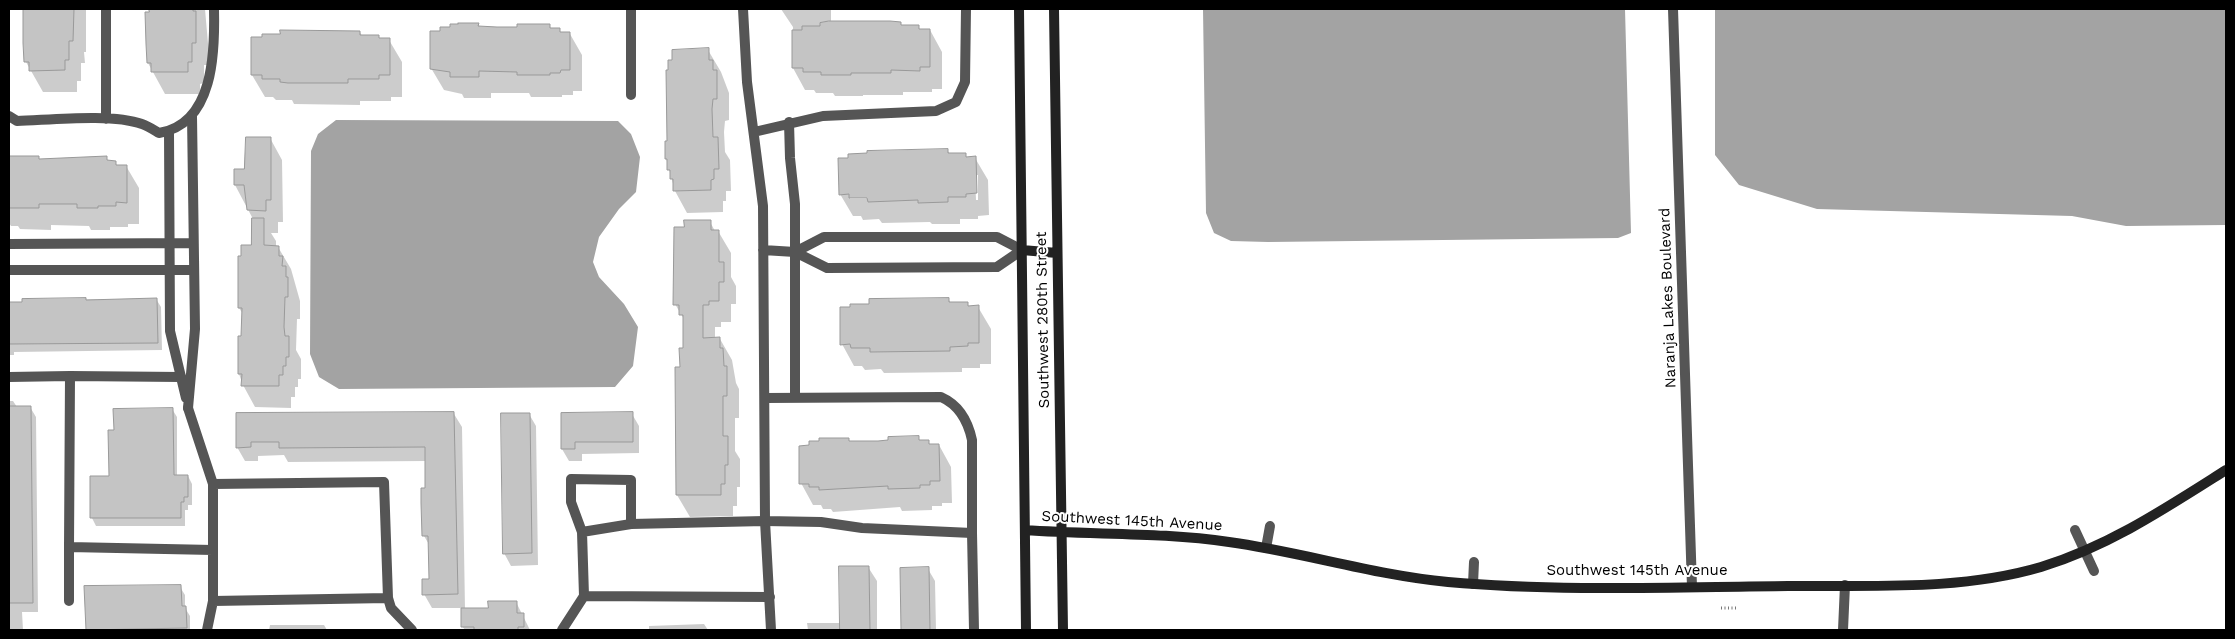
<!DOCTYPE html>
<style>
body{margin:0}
#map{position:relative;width:2235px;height:639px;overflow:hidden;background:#fff;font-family:"Work Sans",sans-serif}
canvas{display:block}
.frame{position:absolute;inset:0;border:10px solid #000;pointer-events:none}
</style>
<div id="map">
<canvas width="2235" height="639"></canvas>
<div class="frame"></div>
</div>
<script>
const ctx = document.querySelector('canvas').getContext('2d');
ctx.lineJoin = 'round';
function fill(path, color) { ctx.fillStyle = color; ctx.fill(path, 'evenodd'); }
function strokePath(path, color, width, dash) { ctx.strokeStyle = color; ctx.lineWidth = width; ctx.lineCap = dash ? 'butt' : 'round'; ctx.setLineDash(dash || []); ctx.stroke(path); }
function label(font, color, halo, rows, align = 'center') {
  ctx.font = font + ' "Work Sans",sans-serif'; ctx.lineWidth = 4; ctx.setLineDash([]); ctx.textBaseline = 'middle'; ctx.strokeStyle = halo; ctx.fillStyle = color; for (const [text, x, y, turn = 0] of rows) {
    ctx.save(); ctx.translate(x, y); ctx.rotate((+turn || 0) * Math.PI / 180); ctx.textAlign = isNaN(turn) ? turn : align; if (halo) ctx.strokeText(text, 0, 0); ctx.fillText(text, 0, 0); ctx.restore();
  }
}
const water = new Path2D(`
 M1203 9H1625L1631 233 1618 238 1268 242 1231 241 1214 233 1206 213Z
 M1715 9H2226V225L2126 226 2072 216 1817 209 1739 185 1715 155Z
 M336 120 618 121 631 134 640 157 636 192 619 209 599 237 593 262 599 277 624 304 638 327 633 366 615 387 339 389 319 377 310 354 311 151 318 134Z`);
const shadow = new Path2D(`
 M24 9H86V52H84L85 63H81V81H77V92H43L26 62Z
 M150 9H205L209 55 208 65H204V83L200 84V94H165L148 63Z
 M781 9H831V22L900 23 902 27H918L920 30H930L942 52V89H932V92H903V95H863V96H835L833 93H816L814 90H805L793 68V27Z
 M478 24 480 27 519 28 549 25 551 29H559L561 34H570L582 55V91H573V95H562V97H531L529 93H491V98H464L462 94 444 90 431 68 441 32Z
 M360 32 362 36H378L380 40H389L402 62V97H391V101H360V105L294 104 292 100H276L273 97H265L252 75Z
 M708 50 721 72 729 93V120L725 121 724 132 725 152 730 160 731 191H726V201H723V212L687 213 675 191 666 158 668 143Z
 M270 138 282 160 283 222H278V233H271L276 241V247H278L291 269 300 301V319H297L296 350 301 359V379H298V387H295V397H291V408L255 407 243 385 239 374 243 314 239 308 242 257 252 246 253 219 235 185Z
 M947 150 950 154H965L967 158H975L988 180 989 215 978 216V219H960V224H932L930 222 882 223 879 219 863 220 861 216H853L840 194ZM975 175H978V200H976ZM874 196V199H850V197Z
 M9 157 38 158 40 160 106 158 109 162H115L117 166H126L139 188V224H128V227H110V230H91L89 226 51 225V230L20 229 18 226H11L9 223Z
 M710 222 715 231H718L731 253V277L736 286V304H731V322H721V327H715V339H720L732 360 736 383 739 389V418H735V451L740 459V487H737V506H733V516L690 517 677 495 681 368 685 349V321L675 304 685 228Z
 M156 299 161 307 162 350 14 352V355H9V303H23V300Z
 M949 300 951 304 967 303 969 307H978L991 329V364H980V368H962V372L884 373 881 369 865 370 862 366H854L842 344 870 305Z
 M9 401H13L17 407H30L36 417 38 612H22L23 630H9Z
 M172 409 177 417V476H188L192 484V505H188V510H185V526H96L92 518 111 477 115 431Z
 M454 414 462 427 465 609H490L516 602 530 630H465L462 626V608H432L424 594 430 581V546L424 536 423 503 427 489V461L288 462 284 455 258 456V461H245L237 447V415Z
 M529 414 536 426 538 565 511 566 504 553Z
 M632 414 639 426V453L582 454V461H569L562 449V415Z
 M918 438 921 442 928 441 930 446 939 445 951 467 952 503H942V506H932V510L902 511 900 507 833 512 831 509H823L821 505H813L801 483 848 439 850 442H878Z
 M868 567 877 581V630H808L807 623H841Z
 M901 569H928L935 581 936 630H902Z
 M180 587 185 595V608L190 616V630L87 629Z
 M704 624 708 630H747H649V626Z
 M270 625H324L327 630H269Z`);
const building = new Path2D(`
 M25 9H74L73 41H69V60H65V70L29 71V62H24L23 43V10Z
 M149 9H193V11H196V43H192V62H188V72H151V63H147L146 44 145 12H149Z
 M829 21H890L901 22V25H919V29H930V67H920V71L891 70V73H851V75H821V72H803V68H792V30H802V26H820V23Z
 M458 23H479L478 26 497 27H517V24H550V28H560V32H570V70H561L560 73H550V75H517V72L479 71V77H450V72L430 69V31H440V27H450V24H458Z
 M280 30 360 31V35H379V38H390V75H379V79H348V83H288L280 82V79H262V75H251V37H262V34H280Z
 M709 48V60H713V70H717V99H713L712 109 713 137H718L719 169H714V179L711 180V190L673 191V179H670V170H667V159H665V141H667L666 70H668V60H672V50Z
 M246 137H271V200H266V211L247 210 244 185H234V169H244Z
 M948 149V153H966V157L976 156 977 193 966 194V197H948V202L918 203V200L868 202 867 198H849V194L839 195 838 158H848V154L867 153V151Z
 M9 156H39V159L107 156V160L116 161V165H127V203L116 202V206H98V208H77V204H39V208H9Z
 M252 218H264V245L279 246V256H283L282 266H286V277H288V297H285L284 327 285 336H289V357H286V366H283V375H279V386H241L242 374H238V336H241L242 308H238V256H241V245H251Z
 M684 220H711V230H719V262H724V282H719V301H709V305H703V338L720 337V348H723L724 366H727V396H723V436H728V465H725V484H721V495H676L675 367H680L679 348H683V315H679V305H673L674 227H684Z
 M86 298V300L157 298 158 343 9 344V302H22V299Z
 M949 298V302H968V306L979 305V343H968V346L950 347V351L870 352V348H851L850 344 840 345V307H850V304H869V299Z
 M9 406H31L33 603H9Z
 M173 408 174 475H188V497H184V502H181V518H90V476H109L108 430H114L113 409Z
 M454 412 458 594 422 595V579H429L428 536H422L421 503V488H425V447L279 448V442H251V447L236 448V413Z
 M633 412V442H575V449H561V413Z
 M501 413H530L532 553 503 554Z
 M919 436V440H929V444H939L940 481H930V485H920V488L888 489V486L819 490V487H809V484H799V446L809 445V441H819V438H849V441H878L888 440V437Z
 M839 566H869L870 630H840Z
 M929 567 930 630H901L900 568Z
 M181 585 182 606H186L187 628 86 630 84 586Z
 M488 601H517V613H524V627H518V630H474V627H461V608H488Z`);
const path = new Path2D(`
 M1721 608H1737`);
const lane = new Path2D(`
 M106 9V119
 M631 95V9
 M9 116 17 121C50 120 112 113 142 124 148 126 154 130 159 133 214 124 215 52 214 9
 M9 377 70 376
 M181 377 70 376 69 547 213 550
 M188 408 213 484 384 482 388 598 391 608 412 630
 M2075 530 2094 571
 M582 532 571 502V479L631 480V524
 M972 533 974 630
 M69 547V601
 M1266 548 1270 526
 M1473 584 1474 562
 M584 596 582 532 631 524 765 521 771 630
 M213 601 388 598
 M207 630 213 601V484
 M562 630 584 596 770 597`);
const street = new Path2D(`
 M743 9 747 82 763 206 765 521 821 522 862 528 972 533V440C968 421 959 405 941 397L765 398
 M1673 9 1692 587
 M789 122 790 158 795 204V397
 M169 132 170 331 186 398
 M754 132 823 116 936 111 956 102 965 82 966 9
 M9 244 193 243
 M763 250 795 252 827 268 997 267 1022 250 997 237H824L795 252
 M9 270H193
 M188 408 195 329 192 116
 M1843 630 1845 585`);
const secondary = new Path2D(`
 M1019 9 1026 630
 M1054 9 1063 630
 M1022 250 1057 253
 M1025 530C1093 535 1161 532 1229 542 1302 552 1374 575 1448 582 1561 592 1675 587 1788 586 1872 585 1959 591 2041 567 2109 546 2166 508 2226 470`);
const streetNames = [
 ["Naranja Lakes Boulevard",1668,298,-92],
 ["Southwest 280th Street",1043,320,-91],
 ["Southwest 145th Avenue",1132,521,3],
 ["Southwest 145th Avenue",1637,571]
];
fill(water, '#a3a3a3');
fill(shadow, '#0003');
fill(building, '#c4c4c4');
strokePath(building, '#999', 1);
strokePath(path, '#777', 3, [1, 2.5]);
strokePath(lane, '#555', 10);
strokePath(street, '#555', 10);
strokePath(secondary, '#222', 10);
label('15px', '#000', '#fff', streetNames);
</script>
